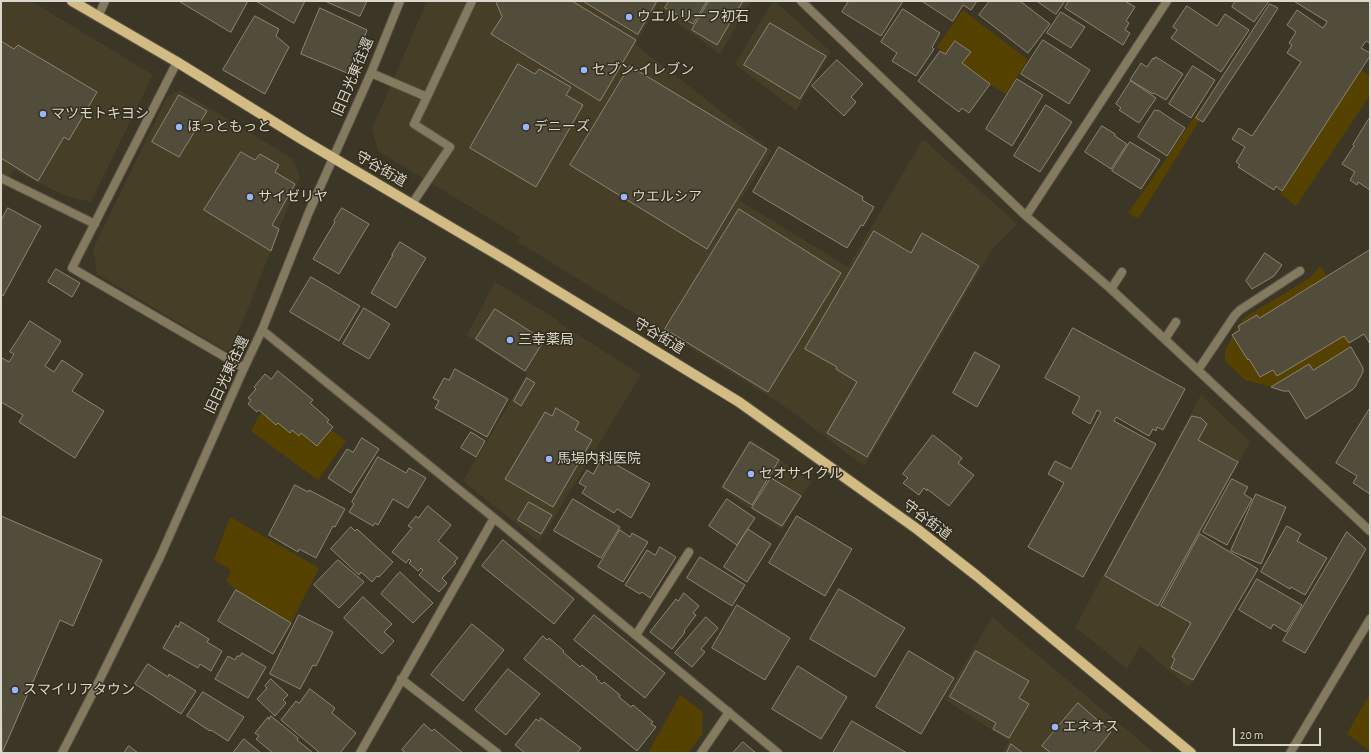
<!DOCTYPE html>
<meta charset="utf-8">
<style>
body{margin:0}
#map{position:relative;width:1371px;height:754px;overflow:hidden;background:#3c3626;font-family:"Alegreya Sans",sans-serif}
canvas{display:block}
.frame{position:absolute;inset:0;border:2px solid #dad7cd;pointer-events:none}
.scale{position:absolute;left:1233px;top:728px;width:88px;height:18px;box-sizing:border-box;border:2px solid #dad7cd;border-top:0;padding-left:5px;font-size:12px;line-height:14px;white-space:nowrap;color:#dad7cd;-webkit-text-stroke:3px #322c1d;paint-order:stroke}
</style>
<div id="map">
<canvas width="1371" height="754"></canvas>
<div class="frame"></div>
<div class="scale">20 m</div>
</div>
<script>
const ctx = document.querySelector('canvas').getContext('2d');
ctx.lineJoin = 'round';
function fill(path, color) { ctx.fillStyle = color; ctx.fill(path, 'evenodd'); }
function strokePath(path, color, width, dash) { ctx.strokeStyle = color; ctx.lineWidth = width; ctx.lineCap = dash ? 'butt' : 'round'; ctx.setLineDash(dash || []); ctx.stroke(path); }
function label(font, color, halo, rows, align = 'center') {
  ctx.font = font + ' "Alegreya Sans","Noto Sans JP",sans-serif'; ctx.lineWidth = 3; ctx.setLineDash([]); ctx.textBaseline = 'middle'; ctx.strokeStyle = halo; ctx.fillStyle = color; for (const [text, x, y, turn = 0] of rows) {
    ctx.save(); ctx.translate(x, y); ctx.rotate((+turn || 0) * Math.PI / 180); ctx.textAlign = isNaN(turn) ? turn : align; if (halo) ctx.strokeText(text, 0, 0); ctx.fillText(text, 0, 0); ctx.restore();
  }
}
const built = new Path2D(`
 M1 1H31L153 75 91 202 63 195 14 170 1 194Z
 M427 1H751L720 54 657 8 635 44 772 151 740 201 848 267 923 139 1017 224 994 247 864 466 780 403 518 242 520 237 378 151 372 129Z
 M773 1H775L831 52 796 111 735 64Z
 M180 90 293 159 300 177 249 306 230 350 226 351 97 274 93 249 167 97Z
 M495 282 558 320V322L641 375 539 542 463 481 527 374 467 335Z
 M1201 395 1250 442 1200 534 1258 569 1189 687 1140 646 1127 669 1075 627Z
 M751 439 811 482 782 530 720 488Z
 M992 617 1152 751 1151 753H1002L1009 741 944 699Z`);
const green = new Path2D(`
 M963 10 1028 60 1006 94 990 84 962 63 970 52 955 41 945 54 937 47Z
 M1361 70 1370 76V95L1296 206 1280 194Z
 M1195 116 1200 120 1138 219 1128 213 1168 156Z
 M1320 266 1327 276 1259 318 1257 315 1238 326 1240 330 1232 335 1244 318 1311 277Z
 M1233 336 1247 359H1249L1260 377 1273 370 1277 376 1344 336 1351 347 1313 370 1309 364 1271 387 1245 380 1225 361V350Z
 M261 412 276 424 278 423 290 433 292 430 299 435 301 433 317 446 331 430 346 441 318 480 251 431Z
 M230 517 319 568 291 623 236 590 226 581 231 570 214 560Z
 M680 695 703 712 702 734 688 753H648Z
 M1368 697 1370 698V751L1347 734Z`);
const building = new Path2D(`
 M179 1H248L231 32Z
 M256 1H305L294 23Z
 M325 1H367L360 16Z
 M496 1H572L636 40 600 101 491 34 502 17Z
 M583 1H657L638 34Z
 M669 1H707L693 24 665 8Z
 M709 1H743L717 45 692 30Z
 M849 1H903L881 36 842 12Z
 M922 1H977L971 10 963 5 953 21Z
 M990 1H1020L1050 24 1028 53 979 15Z
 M1037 1H1065L1056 14Z
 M1069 1H1125L1135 7 1126 21 1129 23 1125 30 1130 33 1123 45 1065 8Z
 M1236 1H1269L1254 22 1232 7Z
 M1294 1H1370V43L1366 41 1361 48 1370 53V56L1282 191 1276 186 1274 190 1238 167 1240 165 1236 162 1245 147 1232 139 1239 128 1252 136 1301 62 1287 53 1292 45 1289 43 1296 32 1287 25 1297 10 1323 28 1327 22Z
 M1270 4 1278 8 1262 33 1203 122 1196 118Z
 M1187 6 1217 26 1225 14 1249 30 1221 72 1171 38 1177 30 1173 27Z
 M320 8 367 30 352 75 301 54Z
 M903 9 940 33 932 47 934 49 916 76 892 61 897 53 881 42Z
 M1061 12 1085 27 1071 48 1047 33Z
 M255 16 279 29 276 36 289 47 265 94 223 70Z
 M770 23 826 56 800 99 744 65Z
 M1043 40 1090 70 1069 104 1021 74Z
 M1 41 14 49 18 45 97 92 69 140 64 137 38 181 1 158Z
 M955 41 971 52 962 63 990 84 969 113 962 108 959 112 918 81 940 51 945 54Z
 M1156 57 1183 74 1166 100 1154 93 1153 94 1130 80 1141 63 1147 67 1153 58 1154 59Z
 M837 60 863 84 851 97 856 102 844 116 812 86Z
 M518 64 535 74 539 69 571 87 566 95 583 105 536 187 470 148Z
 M630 66 767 149 707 249 570 165Z
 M1193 66 1215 80 1191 118 1169 104Z
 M1017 79 1043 95 1012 146 986 129Z
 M1131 81 1156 98 1139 123 1119 110 1121 108 1116 104Z
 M179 95 207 111 179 157 152 142Z
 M1046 105 1072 122 1040 172 1014 156Z
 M1155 110 1157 111 1158 110 1185 128 1167 156 1138 137Z
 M1369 119 1370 120V190L1358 182 1357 185 1350 180 1355 172 1342 164 1354 146 1353 145Z
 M1102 126 1115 134V136L1127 144 1111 169 1085 152Z
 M1130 142 1160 160 1141 189 1112 171Z
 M779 147 863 197 862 200 874 207 863 226 861 225 847 248 753 192Z
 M241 152 255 160 260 154 279 165 275 172 295 184 272 225 279 229 271 251 204 210Z
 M8 208 41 226 3 296 1 295V221Z
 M342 208 369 224 339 274 313 259 335 222 334 221Z
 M739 209 841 273 768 392 665 329Z
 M874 231 911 253 922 233 979 266 867 457 827 433 857 382 836 369 837 367 805 349Z
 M400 242 426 258 396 308 371 293 393 255H392Z
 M1370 250V344L1364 334 1349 343 1344 336 1277 376 1273 370 1260 377 1249 359 1248 360 1232 335 1240 330 1238 326 1257 315 1259 318Z
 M1265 253 1282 265 1274 276 1252 289 1246 281Z
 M56 269 80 283 72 297 48 282Z
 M311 277 360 306 339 341 290 312Z
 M364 308 390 324 369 359 343 344Z
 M495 309 544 340 525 371 476 339Z
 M30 321 61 341 45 366 54 372 62 360 83 374 72 391 104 411 75 458 19 422 23 415 1 402V359L2 358 9 362 14 354 10 352Z
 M1073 328 1185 389 1163 430 1157 427 1156 431 1153 429 1149 436 1116 417 1114 421 1156 444 1083 577 1028 547 1064 483 1048 474 1055 461 1071 469 1101 412 1097 410 1090 424 1072 413 1080 397 1045 378Z
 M1351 347 1363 368V372L1355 387 1352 390 1306 419 1289 391H1283L1271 387 1309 364 1313 370Z
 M975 352 1000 366 977 407 953 393Z
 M455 369 508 399 487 437 435 408 439 401 433 398 444 378 449 380Z
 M278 371 313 400 310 403 329 420 327 422 333 427 317 446 301 433 299 436 292 430 290 433 278 423 276 425 259 410 257 412 248 404 251 400 248 398 256 389 254 387 265 374 271 379Z
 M527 378 535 383 521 406 514 401Z
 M556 408 579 422 575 430 592 440 553 507 505 479 545 412 552 416Z
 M1370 408V494L1353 483 1357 476 1336 463Z
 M1192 416 1201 418 1207 424 1198 440 1238 462 1158 606 1105 576Z
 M471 432 485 441 476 457 461 448Z
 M933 435 962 458 958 463 974 475 949 506 927 489V491L924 488 919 495 903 483 908 478 903 474Z
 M362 438 379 449 351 493 328 478 347 449 353 452Z
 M750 442 779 460 752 505 723 487Z
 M378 457 406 473 409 468 426 478 408 508 393 499 378 525 375 523 373 526 349 512 354 504 352 502Z
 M603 457 650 484 631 518 617 509 614 513 582 493 586 487 579 483 587 470 593 474Z
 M771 478 801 496 782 526 752 508Z
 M1232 479 1248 487 1244 494 1252 499 1227 545 1203 532Z
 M295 485 308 492 309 490 345 509 335 527 333 526 316 558 299 549 298 552 269 535Z
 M1256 494 1286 507 1261 564 1231 551Z
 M573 499 620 527 601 558 554 531Z
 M727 499 755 518 737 545 709 526Z
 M529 502 552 515 541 534 518 520Z
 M428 506 451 525 438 541 458 558 454 562 456 563 442 578 447 583 439 592 419 575 423 570 421 568 418 571 409 563 411 561 409 559 406 563 392 552 412 528 408 526 416 516 418 518Z
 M1 516 102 560 73 626 60 620 2 753Z
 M797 516 852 549 825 596 769 563Z
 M1287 526 1301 534 1297 541 1327 558 1305 595 1291 587 1290 589 1261 572Z
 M351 527 355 531 357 529 393 562 379 577 377 576 372 582 361 572 359 575 331 549Z
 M748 529 771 544 747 582 724 567Z
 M620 530 630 537 632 533 648 542 623 582 598 567Z
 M1347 532 1366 549 1305 653 1283 641Z
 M1200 534 1258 569 1193 680 1171 668 1175 659 1172 657 1191 623 1161 606Z
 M503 540 574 599 554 624 482 566Z
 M660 547 676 557 650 598 642 592 640 594 625 585 647 550 655 555Z
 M700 557 745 585 732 606 687 578Z
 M338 560 364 582 339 608 314 585Z
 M400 572 433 603 413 623 381 594Z
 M1257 579 1302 605 1286 632 1273 624 1271 629 1239 610Z
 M839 589 905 628 875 677 810 639Z
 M236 590 291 623 273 654 218 621Z
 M684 593 699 606 693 613 696 615 684 631 685 632 672 649 650 632 676 599 678 601Z
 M363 597 392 624 384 632 394 641 382 654 344 618Z
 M737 605 790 638 765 680 712 648Z
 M299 615 333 632 316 666 313 665 300 689 270 674Z
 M594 615 665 673 645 698 574 640Z
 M706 617 718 628 701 649 705 652 692 667 675 653Z
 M181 622 209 639 207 642 222 651 211 671 200 664 198 668 163 648 176 625 178 627Z
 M472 624 504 650 463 701 431 675Z
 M543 636 547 640 549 638 564 651 563 652 580 667 582 665 597 677 596 678 602 684 604 682 620 695 619 697 631 707 633 705 653 722 651 724 656 727 637 751 524 659Z
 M909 651 954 678 921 734 876 707Z
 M976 651 1029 681 1019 698 1029 704 1009 738 993 729 996 723 950 697Z
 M242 653 266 667 248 698 215 679 228 656 235 660 237 656H240Z
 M148 664 168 677 169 674 196 691 181 714 135 684Z
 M798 666 847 697 821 739 772 709Z
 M508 669 540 694 506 735 475 710Z
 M271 679 288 695 283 700 286 703 275 716 257 699 267 688 265 686Z
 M310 689 335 708 332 713 356 733 340 753H320L281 720 296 701 299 703Z
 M203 692 244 717 228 741 211 730 210 731 187 716Z
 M1078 703 1111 732 1094 753H1051L1042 746Z
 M271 716 298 738 297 740 313 753H273L256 739 259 736 255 733 268 717 269 719Z
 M541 718 581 748 577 753H525L515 745 536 719 539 721Z
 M852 721 907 753H833Z
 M424 724 432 731 434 729 463 753H406L402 750Z
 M244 739 261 753H233Z
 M743 742 756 753H733Z
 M1011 744 1023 753H1007Z
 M129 746 138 753H124Z`);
const service = new Path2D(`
 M177 62 72 268 244 368
 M371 73 427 97 472 1
 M1 178 95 224
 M412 204 450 147 414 124 427 97
 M1111 289 1122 272
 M1165 339 1176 322
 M1198 370 1235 315 1240 310 1300 271
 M636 635 689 552
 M401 679 497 753`);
const minor = new Path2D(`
 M801 1 1026 216 1111 289 1370 531
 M98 17 105 1
 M1026 216 1167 1
 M262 330 494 518 778 753
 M360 753 494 518
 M701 753 729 712`);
const tertiary = new Path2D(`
 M62 753 99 681 160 557 244 368 262 330 309 212 371 73 400 1
 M1290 753 1370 619`);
const primary = new Path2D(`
 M72 1 177 62 303 140 508 261 739 402 917 529 977 576 1191 753`);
const markers = [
 [629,17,4,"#9bb5fd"],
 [584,70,4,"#9bb5fd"],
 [43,114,4,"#9bb5fd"],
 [179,127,4,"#9bb5fd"],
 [526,127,4,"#9bb5fd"],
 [250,197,4,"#9bb5fd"],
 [624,197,4,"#9bb5fd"],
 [510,340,4,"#9bb5fd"],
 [549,459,4,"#9bb5fd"],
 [751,474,4,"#9bb5fd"],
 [15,690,4,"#9bb5fd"],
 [1055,727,4,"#9bb5fd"]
];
const poiNames = [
 ["ウエルリーフ初石",637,17],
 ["セブン-イレブン",592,70],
 ["マツモトキヨシ",51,114],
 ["ほっともっと",187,127],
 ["デニーズ",534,127],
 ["サイゼリヤ",258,197],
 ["ウエルシア",632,197],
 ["三幸薬局",518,340],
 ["馬場内科医院",557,459],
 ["セオサイクル",759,474],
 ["スマイリアタウン",23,690],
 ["エネオス",1063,727]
];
const streetNames = [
 ["旧日光東往還",353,77,-67],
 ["守谷街道",381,169,30],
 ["守谷街道",659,336,31],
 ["旧日光東往還",227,375,-65],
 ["守谷街道",927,520,37]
];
fill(built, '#473e28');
fill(green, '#554100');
fill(building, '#524c3b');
strokePath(building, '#8c8573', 1);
strokePath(service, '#585344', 10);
strokePath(minor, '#585344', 10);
strokePath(tertiary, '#585344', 10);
strokePath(primary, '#585344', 12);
strokePath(service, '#847a5f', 8);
strokePath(minor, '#847a5f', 8);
strokePath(tertiary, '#847a5f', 8);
strokePath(primary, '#d2bc84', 10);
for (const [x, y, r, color] of markers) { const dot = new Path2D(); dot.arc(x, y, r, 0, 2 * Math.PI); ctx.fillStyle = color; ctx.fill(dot); strokePath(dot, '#322c1d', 1.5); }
label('14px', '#dad7cd', '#322c1d', poiNames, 'left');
label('14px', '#dad7cd', '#322c1d', streetNames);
</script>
